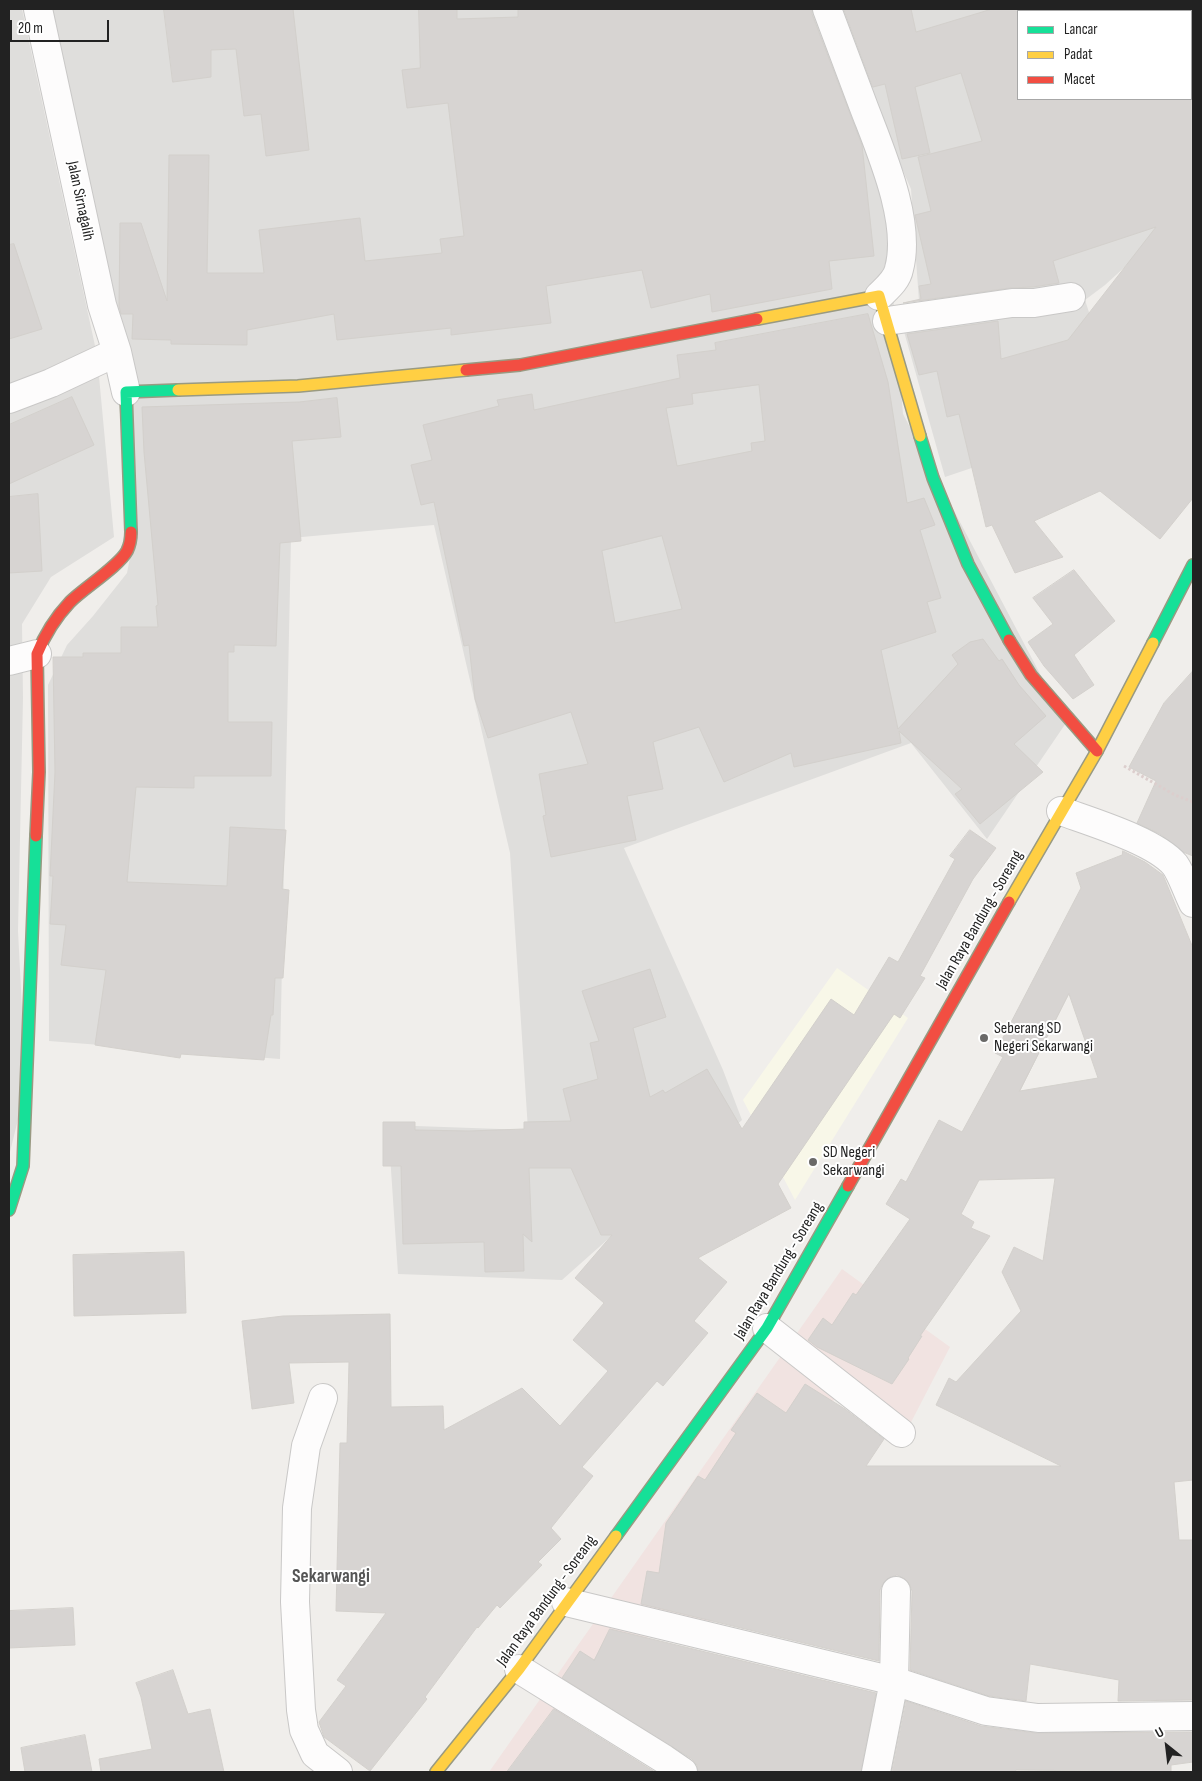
<!DOCTYPE html>
<style>
body{margin:0}
#map{position:relative;width:1202px;height:1781px;overflow:hidden;background:#f0eeeb;font-family:"Sofia Sans Condensed",sans-serif}
canvas{display:block}
.frame{position:absolute;inset:0;border:10px solid #222;pointer-events:none}
.legend{position:absolute;left:1017px;top:10px;width:175px;height:90px;box-sizing:border-box;background:#fff;border:1px solid #a7a7a7;margin:0;padding:6px 9px;list-style:none;font-size:15px;color:#222}
.legend li{display:flex;align-items:center;gap:10px;height:25px}
.legend b{width:25px;border:1px solid #a7a7a7}
.north{position:absolute;left:1142px;top:1721px;width:50px;height:50px;-webkit-text-stroke:4px #fff;paint-order:stroke;rotate:331deg;font-size:14px;font-weight:700;line-height:20px;text-align:center;color:#222}
.north::after{content:'';display:block;margin:auto;width:18px;height:22px;background:#222;clip-path:polygon(50% 0,100% 100%,50% 72%,0 100%)}
.scale{position:absolute;left:10px;top:20px;width:99px;height:22px;box-sizing:border-box;border:2px solid #222;border-top:0;padding-left:6px;font-size:15px;line-height:18px;white-space:nowrap;color:#222;-webkit-text-stroke:4px #fff;paint-order:stroke}
</style>
<div id="map">
<canvas width="1202" height="1781"></canvas>
<div class="frame"></div>
<ul class="legend">
<li><b style="height:6px;background:#16e098"></b>Lancar</li>
<li><b style="height:6px;background:#ffcf43"></b>Padat</li>
<li><b style="height:6px;background:#f24e42"></b>Macet</li>
</ul>
<div class="north">U</div>
<div class="scale">20 m</div>
</div>
<script>
const ctx = document.querySelector('canvas').getContext('2d');
ctx.lineJoin = 'round';
function fill(path, color) { ctx.fillStyle = color; ctx.fill(path, 'evenodd'); }
function strokePath(path, color, width, dash) { ctx.strokeStyle = color; ctx.lineWidth = width; ctx.lineCap = dash ? 'butt' : 'round'; ctx.setLineDash(dash || []); ctx.stroke(path); }
function label(font, color, halo, rows, align = 'center') {
  ctx.font = font + ' "Sofia Sans Condensed",sans-serif'; ctx.lineWidth = 4; ctx.setLineDash([]); ctx.textBaseline = 'middle'; ctx.strokeStyle = halo; ctx.fillStyle = color; for (const [text, x, y, turn = 0] of rows) {
    ctx.save(); ctx.translate(x, y); ctx.rotate((+turn || 0) * Math.PI / 180); ctx.textAlign = isNaN(turn) ? turn : align; if (halo) ctx.strokeText(text, 0, 0); ctx.fillText(text, 0, 0); ctx.restore();
  }
}
const residential = new Path2D(`
 M9 9H22L97 355 114 537 51 577 22 624 23 698 18 931 26 1087 9 1156Z
 M48 9H814L885 199 903 414 1066 723 987 839 911 743 624 848 723 1070 742 1120 562 1280 398 1274 388 1125 528 1130 510 853 434 525 291 538 280 1059 49 1041 48 685 67 645 93 616 127 573 135 532 96 226Z
 M833 9H1193V205L1105 285 1085 300 1123 417 945 477 903 328 919 301 911 189 834 14ZM1018 11H1191V99H1018Z`);
const commercial = new Path2D(`
 M842 1269 950 1347 907 1430 849 1383 776 1465 720 1572 711 1627 658 1622 626 1671 606 1659 558 1735 579 1752 566 1772H489Z`);
const education = new Path2D(`
 M837 968 908 1018 795 1200 743 1100Z`);
const building = new Path2D(`
 M164 9H293L309 150 266 156 261 114 244 116 236 49 211 50V77L173 82Z
 M419 9H457V19L518 17V9H812V14L862 145 874 256 829 261 832 289 712 312 710 294 651 308 642 270 546 286 551 323 451 335V328L337 340 334 314 247 330V345L171 344V340L132 339 133 314H121L119 306 120 223H141L167 301 169 155H209L207 273H264L259 230 360 218 365 261 442 253 440 239 464 236 448 103 407 108 402 70 420 68Z
 M844 9H911L916 32 992 9H1018V99H1193V498L1160 539 1100 491 1034 521 1063 557 1015 573 992 525 986 527 959 414 947 417 937 371 919 375 907 334 998 321 1001 359 1068 340 1156 227 1053 261 1059 283 1033 287 1010 288 903 303 921 299 919 286 931 284 915 215 931 211 918 157 982 141 961 73 915 87 930 153 902 159 885 84 873 87Z
 M14 244 42 329 9 339V245Z
 M868 314 888 382 907 503 924 498 935 525 920 530 941 598 927 602 936 632 881 650 898 729 958 664 952 655 970 642 983 639 999 661 1002 659 1019 685 1046 716 1014 744 1043 772 980 824 955 794 962 789 899 731 901 743 794 767 791 753 724 782 699 727 653 742 663 789 627 796 636 840 551 857 543 816 546 815 539 774 588 764 571 712 488 738 475 699 469 645 464 646 434 502 421 505 411 465 432 460 423 425 499 406 497 400 532 394 534 410 680 378 677 355 716 350 715 343ZM759 385 765 441 751 443 752 451 677 466 666 408 693 404 692 394ZM662 536 682 609 615 623 602 551Z
 M72 397 94 445 9 484V425Z
 M337 398 341 437 292 441 301 541 280 543 276 646 234 645V652H228V722H272L271 776H194V788L136 787 127 882 227 886 230 827 286 830 282 889 289 890 283 978H275L273 1015H271L264 1060 181 1054 180 1058 95 1045 106 970 61 965 66 925 50 924 53 876H50L55 772 53 657H83V653H121V627H158L156 606 158 605 144 452 142 407 299 402Z
 M38 494 42 571 9 573V497Z
 M1074 570 1115 621 1074 655 1094 685 1073 699 1044 666 1028 642 1053 624 1033 598Z
 M1193 671V856L1183 852 1160 834 1137 823 1156 781 1129 767 1164 703Z
 M970 830 996 848 973 879 920 976 925 978 900 1018 894 1014 778 1184 791 1208 698 1258 727 1282 694 1321 708 1333 663 1386 657 1381 582 1467 593 1476 551 1528 561 1539 538 1562 542 1565 500 1608 497 1605 478 1628 477 1627 425 1697 427 1699 370 1771 324 1737 319 1722 346 1686 337 1680 386 1613 336 1611 340 1443H347L349 1362 289 1363 294 1403 252 1409 242 1321 283 1316 390 1314 391 1407 443 1406 444 1430 522 1388 560 1426 608 1371 573 1340 604 1303 575 1278 612 1235H601L571 1168H529L532 1242 523 1234 524 1271 485 1272 484 1242 403 1244 401 1166H383V1122H415V1130L469 1131 524 1129V1122L571 1121 563 1089 598 1079 590 1043 599 1041 582 991 650 969 666 1017 633 1028 650 1097 663 1090 665 1093 707 1069 742 1129 831 999 854 1015 889 957 898 962 955 859 950 856Z
 M1123 851 1145 862 1163 875 1193 948V1480L1174 1482 1179 1540H1193V1700L1118 1701 1119 1680 1030 1664 1026 1701 989 1696 910 1670 912 1591 909 1583 904 1578 897 1575 888 1578 883 1583 880 1590 879 1661 641 1604 647 1571 659 1573 666 1523 698 1476 705 1480 736 1433 731 1430 757 1393 786 1413 805 1384 845 1409 884 1439 866 1466H1061L936 1405 949 1378 956 1382 1021 1311 1002 1272 1014 1247 1043 1261 1055 1178 979 1180 961 1214 974 1222 971 1228 990 1236 920 1336H922L908 1358 909 1359 892 1384 817 1347 808 1340 823 1318 832 1325 853 1293 856 1295 910 1219 886 1204 901 1179 906 1182 939 1120 962 1132 1003 1057 995 1053 1081 888 1076 873 1122 855ZM1069 994 1098 1078 1020 1091Z
 M184 1252 186 1313 74 1316 73 1255Z
 M73 1608 75 1645 9 1648V1611Z
 M610 1629 876 1693 861 1772H698L697 1765 692 1759 562 1678 580 1651 594 1660Z
 M173 1670 188 1714 210 1709 224 1772H101L99 1759 152 1749 141 1697 136 1683Z
 M906 1701 981 1726 1036 1733 1193 1732V1762L1171 1765V1772L1016 1770 1015 1772H892Z
 M554 1709 655 1772H656H507Z
 M85 1735 92 1772H25L21 1748Z`);
const path = new Path2D(`
 M1124 766 1175 795 1193 802`);
const street = new Path2D(`
 M38 9 102 305 117 352 126 392
 M827 9C839 41 851 73 863 105 880 150 912 221 899 269 897 280 887 288 879 296
 M887 321 1012 303H1034L1071 297
 M9 399 51 383 117 352
 M9 661 37 654
 M1061 811C1091 822 1155 841 1175 865 1182 875 1187 891 1193 903
 M767 1328 901 1433
 M323 1398 306 1446 297 1508 295 1602 301 1710 304 1730 315 1754 338 1772
 M566 1602 894 1681 986 1711 1038 1718 1193 1716
 M519 1669 664 1759 683 1772
 M876 1772 894 1681 896 1591`);
const fast = new Path2D(`
 M920 436 933 478 968 564 1009 640
 M131 532 126 392 178 390
 M1153 643 1193 565
 M9 1210 23 1166 36 836
 M616 1536 767 1328 848 1186`);
const slow = new Path2D(`
 M757 319 879 296 920 436
 M178 390 298 386 466 370
 M1009 902 1097 751 1153 643
 M436 1772 519 1669 616 1536`);
const jam = new Path2D(`
 M466 370 520 365 757 319
 M1009 640 1031 675 1097 751
 M36 836 39 772 37 654C45 634 55 618 70 602 84 588 119 566 127 551 130 545 131 538 131 532
 M848 1186 1009 902`);
const markers = [
 [984,1038,5,"#6a6968"],
 [813,1162,5,"#6a6968"]
];
const streetNames = [
 ["Jalan Sirnagalih",80,201,78],
 ["Jalan Raya Bandung - Soreang",980,920,-60],
 ["Jalan Raya Bandung - Soreang",779,1271,-59],
 ["Jalan Raya Bandung - Soreang",547,1601,-54]
];
const poiNames = [
 ["Seberang SD",994,1029],
 ["Negeri Sekarwangi",994,1047],
 ["SD Negeri",823,1153],
 ["Sekarwangi",823,1171]
];
const quarterNames = [
 ["Sekarwangi",331,1577]
];
fill(residential, '#dfdedc');
fill(commercial, '#f1e3e1');
fill(education, '#f8f7e8');
fill(building, '#d7d4d2');
strokePath(building, '#d3d0cc', 1);
strokePath(street, '#c9c8c7', 30);
strokePath(fast, '#999a82', 14);
strokePath(slow, '#999a82', 14);
strokePath(jam, '#999a82', 14);
strokePath(path, '#dccecd', 3, [2.5, 2.5]);
strokePath(street, '#fdfcfc', 28);
strokePath(fast, '#16e098', 11);
strokePath(slow, '#ffcf43', 11);
strokePath(jam, '#f24e42', 11);
for (const [x, y, r, color] of markers) { const dot = new Path2D(); dot.arc(x, y, r, 0, 2 * Math.PI); ctx.fillStyle = color; ctx.fill(dot); strokePath(dot, '#fff', 2); }
label('16px', '#222', '#fff', streetNames);
label('16px', '#222', '#fff', poiNames, 'left');
label('bold 19px', '#555', '#fff', quarterNames);
</script>
